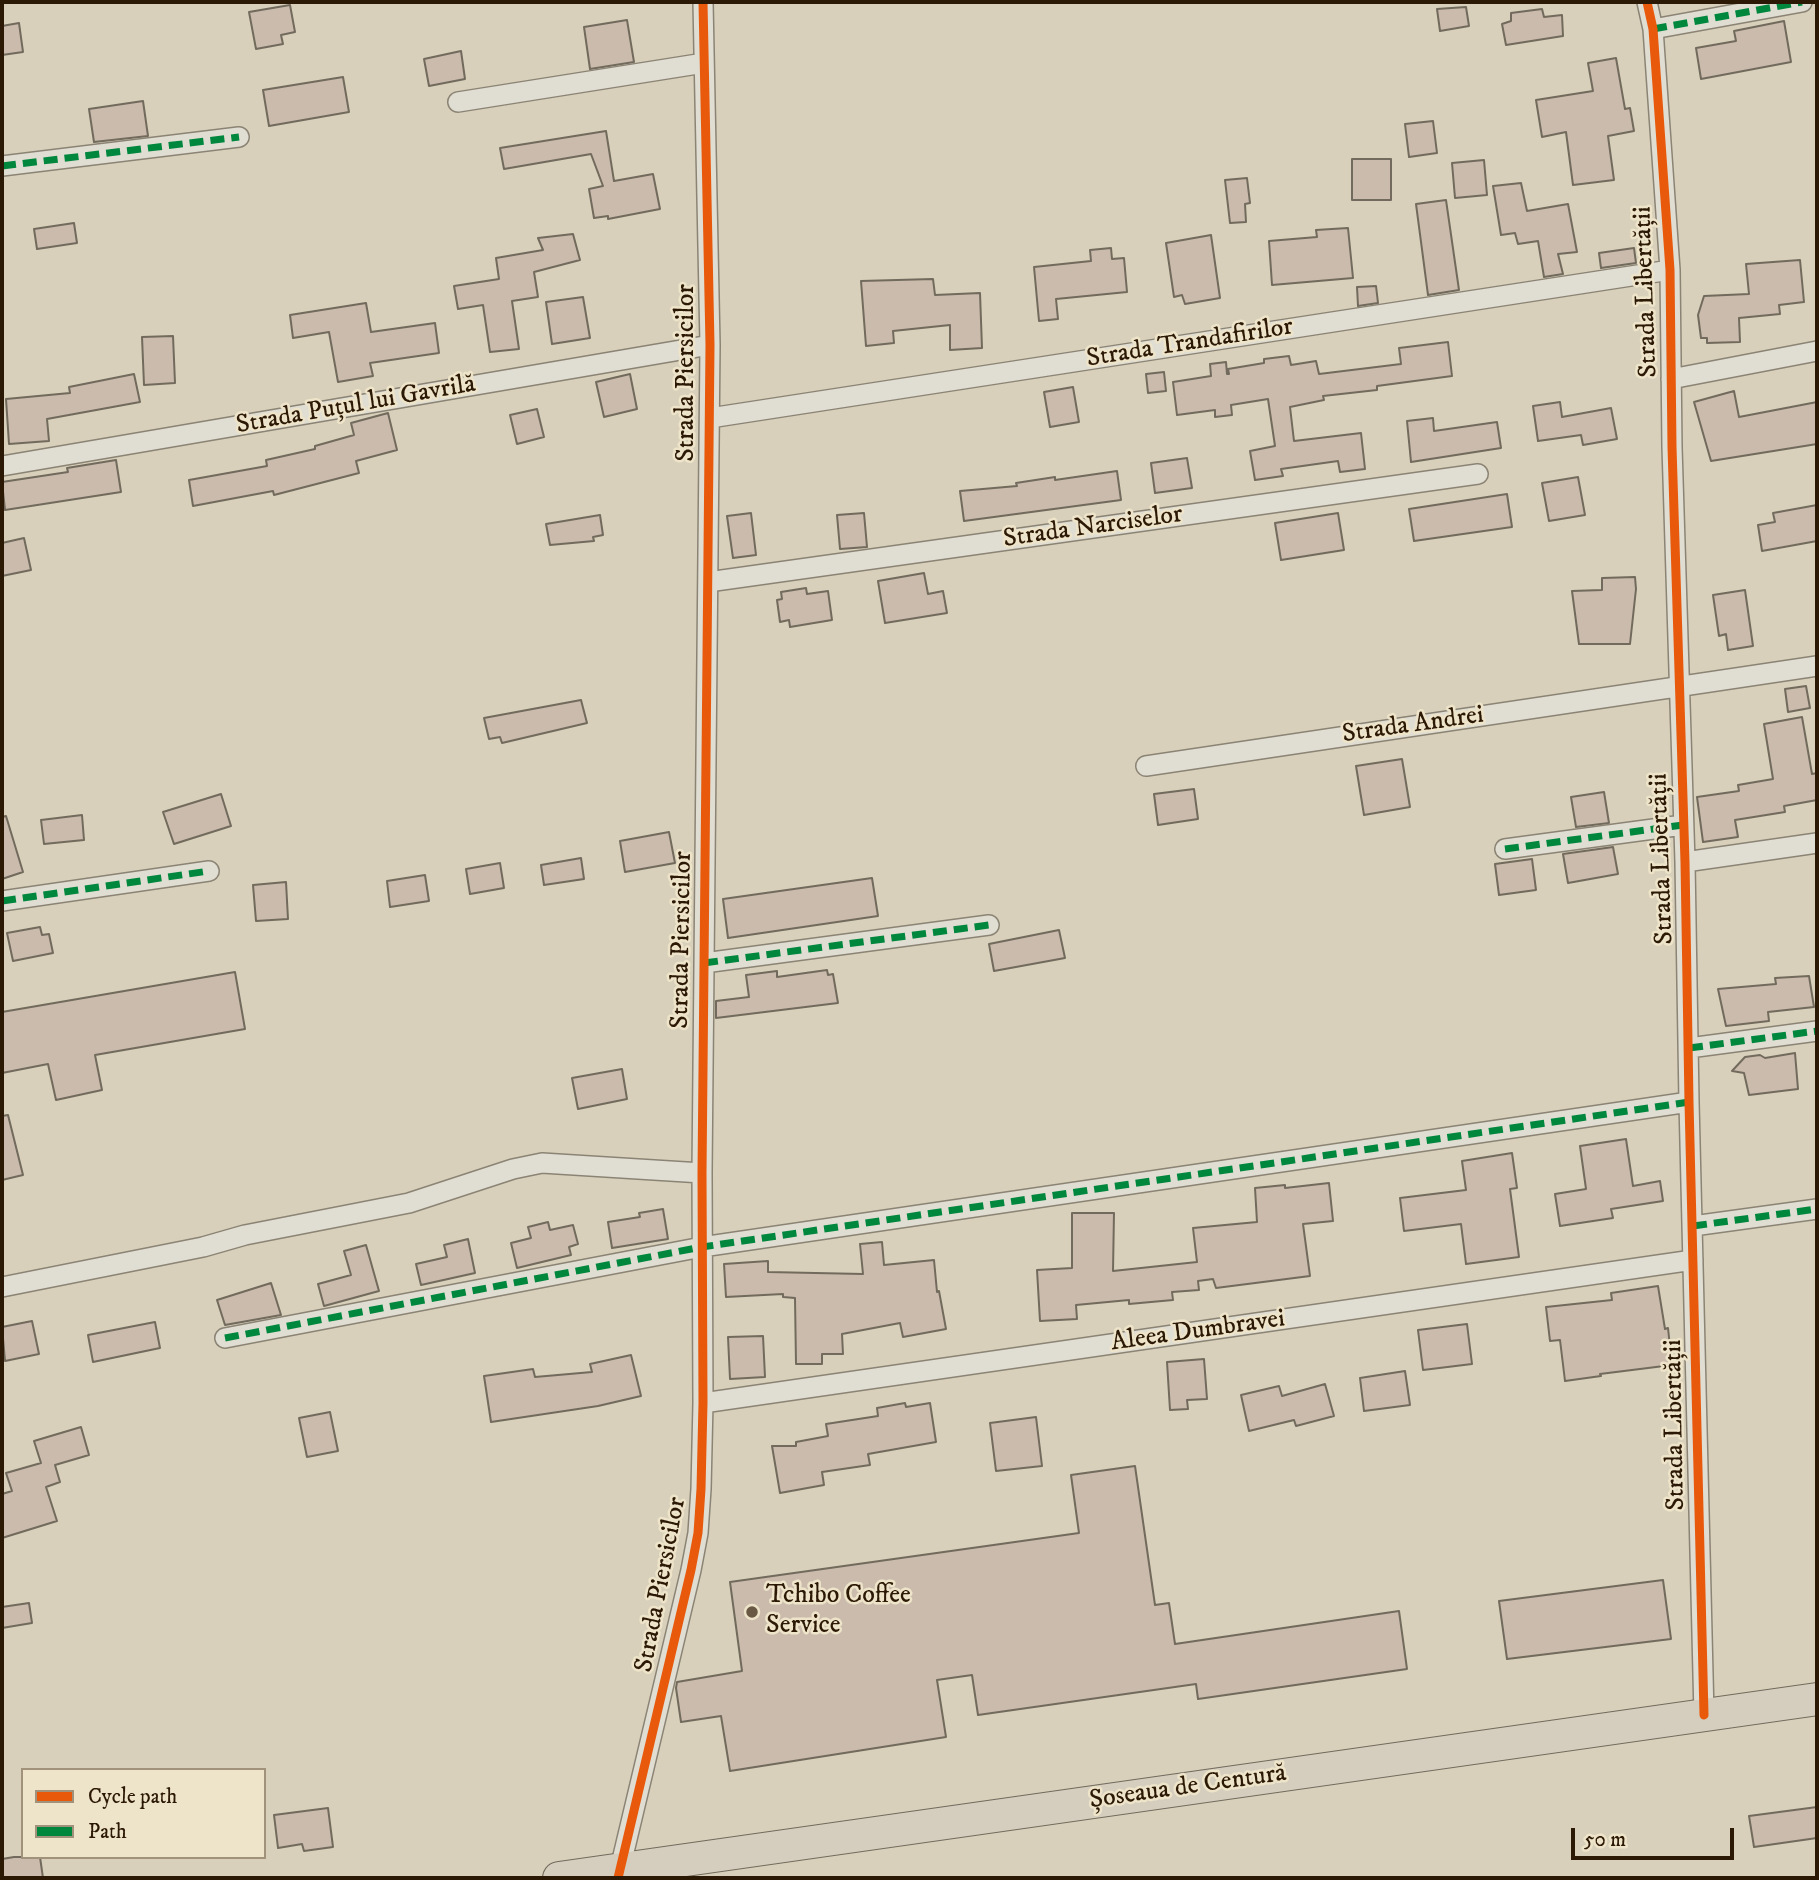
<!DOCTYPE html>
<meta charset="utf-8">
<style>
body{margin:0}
#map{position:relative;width:1819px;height:1880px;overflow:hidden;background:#d8d0ba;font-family:"IM FELL DW Pica",serif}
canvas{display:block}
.frame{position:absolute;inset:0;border:4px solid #2b1805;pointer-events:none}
.legend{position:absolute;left:21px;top:1768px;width:245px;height:91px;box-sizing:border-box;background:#eee4ca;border:2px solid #a0927b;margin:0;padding:9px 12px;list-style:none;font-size:21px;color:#2b1805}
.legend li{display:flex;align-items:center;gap:14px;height:35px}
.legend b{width:35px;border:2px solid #a0927b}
.scale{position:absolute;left:1571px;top:1828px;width:163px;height:32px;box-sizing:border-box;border:4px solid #2b1805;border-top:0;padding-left:9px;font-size:21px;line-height:24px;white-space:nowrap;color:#2b1805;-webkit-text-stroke:5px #eee4ca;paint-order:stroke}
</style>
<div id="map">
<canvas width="1819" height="1880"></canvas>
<div class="frame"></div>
<ul class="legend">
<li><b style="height:9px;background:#e8590c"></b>Cycle path</li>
<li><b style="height:9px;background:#00873e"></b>Path</li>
</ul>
<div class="scale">50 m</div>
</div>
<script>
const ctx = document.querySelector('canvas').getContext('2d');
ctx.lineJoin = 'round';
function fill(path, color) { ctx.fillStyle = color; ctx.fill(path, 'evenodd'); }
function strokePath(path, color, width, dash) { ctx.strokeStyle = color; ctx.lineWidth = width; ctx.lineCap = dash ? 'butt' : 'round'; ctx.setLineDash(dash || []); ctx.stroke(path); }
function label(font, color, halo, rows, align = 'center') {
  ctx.font = font + ' "IM FELL DW Pica",serif'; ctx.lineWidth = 5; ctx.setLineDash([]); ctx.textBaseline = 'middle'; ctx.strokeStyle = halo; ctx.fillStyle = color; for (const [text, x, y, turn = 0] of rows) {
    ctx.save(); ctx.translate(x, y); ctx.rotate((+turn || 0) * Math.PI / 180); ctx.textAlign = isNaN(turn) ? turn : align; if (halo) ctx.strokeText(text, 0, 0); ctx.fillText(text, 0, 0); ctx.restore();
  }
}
const building = new Path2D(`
 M290 5 295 32 281 35 283 44 256 49 249 12Z
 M1466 7 1469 26 1440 31 1437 9Z
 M1542 9 1544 17 1562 15 1563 36 1506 45 1502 24 1511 21V13Z
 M627 20 634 62 590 69 584 27Z
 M1784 21 1791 62 1701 79 1696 48 1736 41 1734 31Z
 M19 23 23 52 2 55V26Z
 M461 51 465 79 429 86 424 59Z
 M1616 58 1625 109 1630 108 1634 131 1608 136 1614 180 1573 185 1566 132 1542 137 1536 100 1593 91 1588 63Z
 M343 77 349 112 269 126 263 90Z
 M143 101 148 136 94 142 89 109Z
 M1433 121 1437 153 1409 157 1405 124Z
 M606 131 614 181 653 174 660 209 608 219V216L594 218 589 189 603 186 591 154 504 169 500 148Z
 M1352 159H1391V200H1352Z
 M1484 160 1487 195 1455 198 1452 163Z
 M1247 178 1250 203 1245 204 1246 222 1230 223 1225 180Z
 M1521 183 1527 211 1568 204 1577 252 1558 254 1563 274 1544 277 1538 241 1518 244 1515 233 1501 235 1493 186Z
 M1446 200 1459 290 1428 295 1416 204Z
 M74 223 77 243 37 249 34 229Z
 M1348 228 1353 278 1272 285 1269 241 1317 237 1316 230Z
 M573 234 580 260 534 272 538 297 512 301 519 349 490 352 483 305 458 309 454 286 499 279 496 258 543 250 538 238Z
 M1211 235 1220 298 1185 304 1182 295 1174 297 1166 243Z
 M1111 248 1112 259 1124 258 1127 292 1056 299 1058 319 1039 321 1034 267 1091 261 1090 250Z
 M1634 248 1636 263 1601 268 1599 253Z
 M1800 260 1804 302 1779 305 1780 314 1739 318 1740 342 1707 343V338H1701L1698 315 1704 296 1749 294 1746 264Z
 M933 279 935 295 980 293 982 348 950 350V325L893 331 894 343 866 346 861 281Z
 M1376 286 1378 303 1358 306 1357 287Z
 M583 297 590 338 552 344 546 302Z
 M366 303 371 332 435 323 439 353 370 363 373 376 338 382 329 332 293 338 290 315Z
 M173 336 175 383 144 385 142 337Z
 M1448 342 1452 376 1377 386V390L1323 396 1324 400 1290 407 1294 441 1361 433 1365 469 1340 472 1338 461 1281 469 1283 476 1255 480 1250 451 1275 446 1268 399 1231 405 1232 415 1215 417V410L1177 415 1173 382 1211 376 1210 364 1226 362 1227 374H1229L1228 369 1264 363V359L1289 356 1291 365 1316 361 1319 374 1401 364 1399 348Z
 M1164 372 1166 391 1148 393 1146 374Z
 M134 374 140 402 47 419 49 441 9 444 6 399 70 393 69 387Z
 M630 374 637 409 604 417 596 382Z
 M1073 387 1079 422 1050 427 1044 392Z
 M1734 391 1739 417 1817 402V444L1711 461 1694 402Z
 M1560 402 1562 417 1611 408 1617 439 1583 445 1581 435 1538 441 1533 406Z
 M537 409 544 437 517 444 510 415Z
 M388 413 397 450 356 461 359 473 274 495 273 491 193 506 189 480 267 466 266 460 315 449V446L354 435 351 423Z
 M1433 418 1434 431 1497 422 1501 448 1411 462 1407 421Z
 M1187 458 1192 488 1155 493 1151 463Z
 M116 460 121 492 5 510 2 482 68 472 67 468Z
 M1117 471 1121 500 964 521 960 491 1017 486 1016 483 1055 477V480Z
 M1578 477 1585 515 1549 521 1542 483Z
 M1507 494 1512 527 1414 541 1409 509Z
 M1817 505V541L1762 551 1758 525 1775 522 1773 513Z
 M751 513 756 555 733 558 727 516Z
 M864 513 867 547 840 549 837 515Z
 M1338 513 1344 550 1281 560 1275 523Z
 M600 515 603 535 593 537 594 541 550 545 546 524Z
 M24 538 31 570 2 576V543Z
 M924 573 928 594 943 591 947 613 885 623 878 581Z
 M1635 577 1636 589 1630 644H1579L1572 591 1602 590V578Z
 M806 588 807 594 828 591 832 620 790 627 789 620 780 622 777 600 782 599 781 592Z
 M1745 590 1753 646 1728 650 1726 634 1719 636 1713 595Z
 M1806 686 1810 708 1788 712 1785 689Z
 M581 700 587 723 502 743 500 737 489 739 484 718Z
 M1802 717 1812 774 1817 773V800L1784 806 1785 812 1735 820 1738 837 1703 842 1697 797 1739 791 1738 785 1773 779 1764 724Z
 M1402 759 1410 807 1364 815 1356 766Z
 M1194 789 1198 819 1158 825 1154 794Z
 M1604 792 1609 823 1576 827 1571 797Z
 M221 794 231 826 174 844 163 812Z
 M82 815 84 840 44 844 41 820Z
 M6 816 23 872 2 879V817Z
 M669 832 675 863 625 872 620 841Z
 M1613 847 1618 874 1568 883 1563 854Z
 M581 858 584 879 544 885 541 865Z
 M1532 859 1536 890 1499 895 1495 864Z
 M500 863 504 888 470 894 466 869Z
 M425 875 429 901 390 907 387 881Z
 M872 878 878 916 728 938 723 899Z
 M286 882 288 919 256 921 253 885Z
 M40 927 42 935 49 934 53 953 13 961 7 933Z
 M1059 930 1065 958 994 971 989 944Z
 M827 970 828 975 833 974 838 1003 716 1018V1001L749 997 746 975 777 971V977Z
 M235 972 245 1029 95 1055 102 1090 56 1100 48 1064 2 1073V1012Z
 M1809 976 1814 1007 1768 1012 1769 1021 1726 1026 1718 989 1776 984 1775 978Z
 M1795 1053 1798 1089 1749 1095 1744 1073 1732 1071 1745 1057 1760 1055 1765 1058Z
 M622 1069 627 1099 578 1109 572 1078Z
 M8 1115 23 1175 2 1180V1116Z
 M1626 1139 1633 1186 1660 1181 1663 1201 1611 1209 1613 1218 1560 1226 1555 1194 1586 1189 1580 1146Z
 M1512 1153 1517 1188 1510 1189 1519 1257 1466 1264 1461 1224 1404 1231 1400 1198 1466 1190 1462 1161Z
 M1329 1183 1333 1221 1303 1224 1310 1276 1216 1288 1213 1279 1198 1281 1199 1290 1172 1292 1173 1300 1129 1304V1300L1076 1305 1077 1319 1040 1321 1037 1270 1072 1268V1213H1114L1113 1271 1197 1262 1193 1228 1257 1222 1255 1188 1285 1185V1188Z
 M663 1209 668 1239 612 1248 608 1222 640 1217 639 1213Z
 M548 1222 550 1230 573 1225 578 1244 569 1247 571 1255 517 1268 511 1243 531 1238 528 1227Z
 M468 1239 475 1273 421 1285 416 1264 447 1257 444 1245Z
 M882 1242 884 1265 934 1260 937 1292 939 1291 946 1329 903 1337 900 1323 842 1334 843 1354H822V1364H796L795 1298 783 1297V1294L726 1297 724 1264 768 1261V1272L863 1274 860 1244Z
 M366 1245 379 1291 324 1306 318 1284 351 1275 344 1251Z
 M271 1283 281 1315 225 1325 217 1300Z
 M1658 1286 1665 1329 1668 1328 1672 1365 1600 1374 1601 1376 1565 1381 1560 1340 1550 1341 1546 1307 1612 1300 1611 1293Z
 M32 1321 39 1354 5 1361 2 1327Z
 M155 1322 160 1348 93 1362 88 1335Z
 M1467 1324 1472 1364 1423 1370 1418 1330Z
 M763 1336 765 1377 730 1379 728 1337Z
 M631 1355 641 1396 598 1406 491 1422 484 1376 533 1369 535 1377 592 1372 590 1364Z
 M1204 1359 1207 1399 1187 1400 1188 1409 1170 1410 1167 1362Z
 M1405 1371 1410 1405 1364 1411 1360 1378Z
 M1325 1384 1334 1416 1296 1426 1294 1420 1249 1431 1241 1395 1279 1386 1282 1396Z
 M905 1403 906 1407 930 1403 936 1442 868 1454 870 1465 822 1472 824 1485 780 1493 772 1446H796V1442L828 1436 826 1424 878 1416 877 1408Z
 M330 1412 338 1451 307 1457 299 1418Z
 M1036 1417 1042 1466 996 1471 990 1423Z
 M81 1427 89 1455 55 1465 60 1482 46 1487 57 1521 2 1538V1494L12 1491 6 1473 41 1463 34 1441Z
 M1135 1466 1155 1605 1169 1603 1175 1644 1399 1611 1407 1669 1198 1699 1196 1684 978 1715 972 1675 937 1680 946 1737 730 1771 721 1716 681 1722 676 1688 677 1682 742 1671 730 1582 1079 1533 1071 1475Z
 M1663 1580 1671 1639 1507 1659 1499 1601Z
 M29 1603 32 1623 2 1628V1607Z
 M1817 1807V1838L1754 1847 1749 1816Z
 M328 1808 333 1847 304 1851 302 1844 278 1848 274 1815Z
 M14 1857H40L43 1878H2V1859Z`);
const street = new Path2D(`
 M1647 2 1653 29 1670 270 1672 447 1685 862 1689 1102 1704 1715
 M1653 29 1802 2
 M458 102 704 63
 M2 166 239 137
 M1671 379 1817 351
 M710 418 1670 270
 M2 466 710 345
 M708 582 1478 474
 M1146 766 1817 666
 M1505 849 1683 825
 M1685 862 1817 843
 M2 901 209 871
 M704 963 989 925
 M1689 1048 1817 1031
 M1693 1226 1817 1209
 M2 1287 203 1247 245 1235 409 1203 513 1169 542 1163 702 1173
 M225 1338 702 1247 1689 1102
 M703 1403 1693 1260
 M618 1877 691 1570 698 1533 701 1489 703 1403 702 1173 710 345 703 2`);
const primary = new Path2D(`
 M559 1878 1817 1699`);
const quiet = new Path2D(`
 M1653 29 1802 2
 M2 166 239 137
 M1505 849 1683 825
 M2 901 209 871
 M704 963 989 925
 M1689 1048 1817 1031
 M1693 1226 1817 1209
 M225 1338 702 1247 1689 1102`);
const cycleway = new Path2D(`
 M1647 2 1653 29 1670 270 1672 447 1685 862 1689 1102 1704 1715
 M618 1878 691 1570 698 1533 701 1489 703 1403 702 1173 710 345 703 2`);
const markers = [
 [752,1612,7,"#685844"]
];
const streetNames = [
 ["Strada Libertății",1647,292,-92],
 ["Strada Trandafirilor",1190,344,-9],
 ["Strada Piersicilor",688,373,-90],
 ["Strada Puțul lui Gavrilă",356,406,-10],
 ["Strada Narciselor",1093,528,-8],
 ["Strada Andrei",1413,726,-8],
 ["Strada Libertății",1663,859,-92],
 ["Strada Piersicilor",683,940,-89],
 ["Aleea Dumbravei",1198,1332,-8],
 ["Strada Libertății",1676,1425,-91],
 ["Strada Piersicilor",662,1585,-79],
 ["Șoseaua de Centură",1188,1788,-8]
];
const poiNames = [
 ["Tchibo Coffee",766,1597],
 ["Service",766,1627]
];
fill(building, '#cabbac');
strokePath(building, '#726b5d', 2);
strokePath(street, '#8b8475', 22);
strokePath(primary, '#726b5d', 34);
strokePath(street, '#e0ddd2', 19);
strokePath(primary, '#d5cdbd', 32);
strokePath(quiet, '#00873e', 7, [14, 7]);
strokePath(cycleway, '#e8590c', 9);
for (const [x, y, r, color] of markers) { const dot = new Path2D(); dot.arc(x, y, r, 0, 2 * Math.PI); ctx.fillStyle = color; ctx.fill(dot); strokePath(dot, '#eee4ca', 2.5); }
label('26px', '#2b1805', '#eee4ca', streetNames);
label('26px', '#2b1805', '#eee4ca', poiNames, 'left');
</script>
